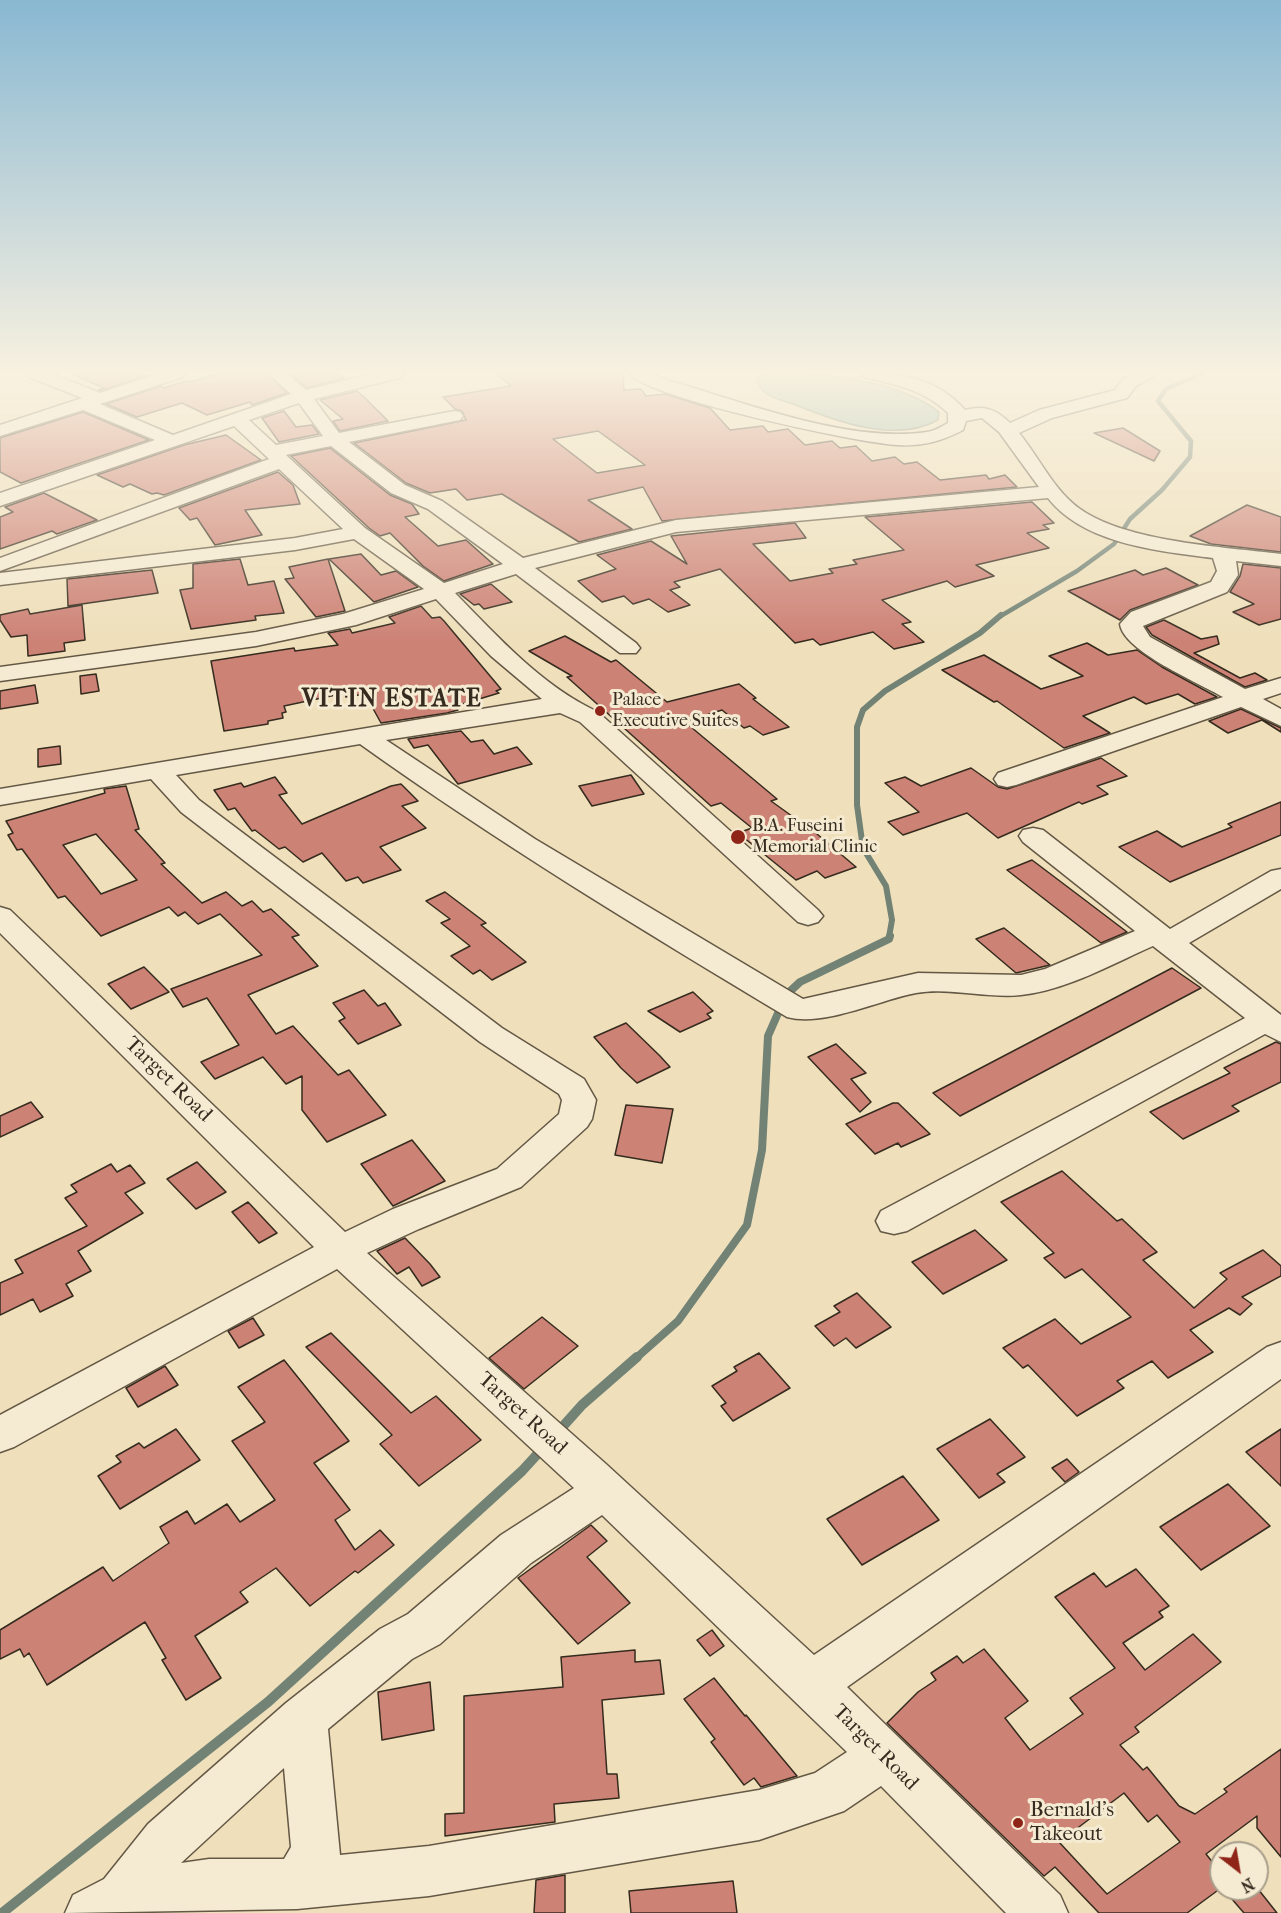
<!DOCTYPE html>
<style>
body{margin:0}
#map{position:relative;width:1281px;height:1913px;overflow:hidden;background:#efe0bb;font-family:"IM FELL French Canon",serif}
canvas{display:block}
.north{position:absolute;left:1209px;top:1841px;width:60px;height:60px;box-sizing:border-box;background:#f5ebd3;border:2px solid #a89e8b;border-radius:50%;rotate:149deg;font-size:16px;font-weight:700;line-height:24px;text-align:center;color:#352b1e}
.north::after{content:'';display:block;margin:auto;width:21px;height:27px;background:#8f2418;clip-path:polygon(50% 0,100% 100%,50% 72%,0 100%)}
</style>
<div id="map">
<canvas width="1281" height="1913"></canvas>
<div class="north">N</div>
</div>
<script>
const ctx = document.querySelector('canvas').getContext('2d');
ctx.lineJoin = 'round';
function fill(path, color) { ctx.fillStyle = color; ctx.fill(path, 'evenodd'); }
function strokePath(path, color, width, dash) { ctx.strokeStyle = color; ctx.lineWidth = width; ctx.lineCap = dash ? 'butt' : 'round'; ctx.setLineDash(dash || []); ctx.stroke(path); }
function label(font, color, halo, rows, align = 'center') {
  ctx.font = font + ' "IM FELL French Canon",serif'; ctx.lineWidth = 6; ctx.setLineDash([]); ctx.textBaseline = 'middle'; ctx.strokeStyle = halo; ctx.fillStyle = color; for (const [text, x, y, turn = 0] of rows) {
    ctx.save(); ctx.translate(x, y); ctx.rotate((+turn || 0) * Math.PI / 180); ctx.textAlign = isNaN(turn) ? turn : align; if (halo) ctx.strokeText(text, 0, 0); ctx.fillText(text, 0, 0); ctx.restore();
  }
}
const water = new Path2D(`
 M771 373C823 373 896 379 939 412L938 420C895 444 835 421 793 404 784 401 770 398 763 391 760 388 758 382 756 378Z`);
const streamFar3 = new Path2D(`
 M999 617 1077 571 1114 544 1130 519 1162 490 1190 457 1191 441 1158 401 1166 389 1203 373`);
const streamFar2 = new Path2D(`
 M889 937 892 920 886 886 863 848 857 805V727L863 710 885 691 980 633 1001 615`);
const streamFar1 = new Path2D(`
 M635 1359 678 1321 747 1225 762 1150 768 1036 786 995 800 982 889 939 890 936`);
const stream = new Path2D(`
 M557 1433 582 1405 637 1357
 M2 1913 268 1702 522 1471 543 1448`);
const building = new Path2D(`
 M69 373H140L145 376 100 391 98 390 104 388Z
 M219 373H266L287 393 252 405 250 402 207 415 182 403 137 417 106 404 161 386 164 388 186 381 190 382Z
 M290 373H338L344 378 307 388Z
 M495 373H623L624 390 641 389 646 396 665 394 710 408 730 430 763 426 768 432 788 429 805 445 832 441 840 448 856 446 872 461 895 457 904 464 917 462 940 480 986 475 989 479 1005 475 1017 487 662 521 643 487 588 500 632 529 579 542 502 494 467 500 456 489 430 493 406 483 354 443 466 420 462 411 455 409 443 397 511 386ZM598 431 645 465 597 473 553 439Z
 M357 391 365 398 388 421 340 431 333 421 343 419 320 400Z
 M284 411 296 427 312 425 319 434 279 442 262 418Z
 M83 412 149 440 21 483 0 472V438Z
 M1123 428 1160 451 1154 461 1094 433Z
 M226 435 261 460 164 495 157 493 152 494 130 484 123 487 97 475 184 445Z
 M330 448 390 495 412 504 419 514 405 517 438 546 466 540 493 564 444 581 423 566 390 533 380 536 369 528 291 456Z
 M278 472 293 485 300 504 245 510 262 535 215 545 197 518 190 520 179 508Z
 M44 493 97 520 57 534 52 531 0 549V517L13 512 5 507Z
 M1032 502 1054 523 1043 525 1049 529 1027 533 1049 548 976 565 994 576 955 587 947 581 882 600 911 622 902 624 924 642 894 649 873 632 820 645 813 639 795 643 720 569 674 582 680 587 670 590 690 605 668 612 649 599 633 604 624 596 602 602 578 581 616 569 597 555 651 541 687 564 671 536 795 523 806 538 753 544 790 581 833 573 829 569 857 564 853 560 904 550 865 517Z
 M1247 505 1281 517V552L1211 544 1190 536Z
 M361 554 381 575 396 571 418 587 374 602 329 559Z
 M240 559 248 585 274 581 284 613 255 616 256 620 191 629 180 590 193 588V564Z
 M328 559 345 611 316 617 285 579 294 578 289 567Z
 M1243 564 1281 568V619L1259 625 1233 612 1254 604 1230 592 1240 576Z
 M1166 568 1198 585 1130 610 1120 620 1068 591 1135 570 1143 575Z
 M152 570 158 593 68 606 67 579Z
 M491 584 512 602 484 609 479 604 474 605 460 594Z
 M82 605 85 640 64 643 65 651 28 656 27 635 11 637 0 620V615L28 609 30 614Z
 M421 606 432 618 440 617 444 621 501 689 496 691 499 693 456 706 458 710 447 713 381 723 365 694 346 697 345 693 284 706 286 712 282 713 283 718 268 721V724L224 731 211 661 294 648 295 651 338 645 328 633 350 629 352 633 395 623 389 617Z
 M1164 620 1201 639 1217 636 1219 644 1194 653 1240 678 1255 673 1267 680 1245 687 1152 635 1146 627Z
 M565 636 611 662 616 660 667 702 739 684 756 698 753 699 789 727 763 735 750 726 744 728 722 710 685 722 777 799 771 801 817 834 856 867 825 878 817 871 796 880 738 833 752 828 721 803 711 806 567 677 572 676 529 651Z
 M1087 643 1108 655 1137 650 1162 667 1217 697 1195 704 1178 694 1146 704 1134 697 1083 716 1110 733 1064 748 997 701 994 702 942 670 984 655 1041 689 1083 676 1049 656Z
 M96 674 99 691 81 694 80 676Z
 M35 685 38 703 0 709V691Z
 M1241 709 1281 728V732L1262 720 1228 733 1209 721Z
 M461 731 471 742 483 740 494 754 517 747 532 764 458 784 428 745 414 748 408 739Z
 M60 746 61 764 38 767V749Z
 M1101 758 1127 776 1097 786 1108 794 1082 804 1079 802 998 838 967 813 903 835 888 822 919 812 885 783 905 777 921 786 971 768 998 787 1007 789Z
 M631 775 644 794 592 806 579 786Z
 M275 777 287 793 279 795 302 824 391 786 401 784 418 801 402 806 426 828 380 847 401 870 363 883 358 877 346 881 322 853 303 862 285 847 279 849 255 830 252 831 235 808 228 810 214 790 241 783 244 787Z
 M126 786 139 829 135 830 165 863 161 864 202 903 226 892 242 906 252 901 263 912 271 909 299 935 292 937 318 966 248 995 276 1034 293 1026 338 1075 349 1070 386 1115 327 1142 302 1110V1076L286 1084 263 1057 215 1079 201 1062 239 1045 207 998 183 1007 171 989 262 955 220 914 198 924 185 912 178 916 169 907 101 936 65 896 58 898 22 849 17 850 8 835 13 833 6 821 105 793 104 789ZM96 834 137 880 101 894 63 845Z
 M1281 802V835L1170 882 1119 847 1157 831 1182 847 1232 827 1228 824Z
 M1032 860 1077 894 1127 932 1101 943 1007 870Z
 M445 892 486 923 481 925 526 962 492 980 480 970 473 974 451 956 470 946 441 923 450 919 426 901Z
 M1004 928 1050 965 1016 973 976 939Z
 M144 967 169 992 131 1009 108 984Z
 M1172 968 1201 988 960 1116 933 1093Z
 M364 990 378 1006 385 1003 401 1025 358 1044 339 1021 345 1018 333 1003Z
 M693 992 713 1011 707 1014 711 1018 680 1032 648 1011Z
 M626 1023 660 1056 670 1067 637 1083 621 1068 594 1037Z
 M1276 1042 1281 1044V1082L1232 1106 1239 1111 1183 1139 1150 1112 1230 1073 1224 1068Z
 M836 1044 866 1073 851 1079 871 1102 860 1112 808 1057Z
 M31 1102 43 1117 0 1137V1116Z
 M893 1103H898L930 1134 901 1147 898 1143 875 1154 846 1124Z
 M626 1105 673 1109 662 1163 615 1155Z
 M412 1140 445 1181 393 1206 361 1164Z
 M197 1162 226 1192 196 1209 167 1179Z
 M111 1164 117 1172 130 1165 145 1183 125 1193 143 1213 78 1251 91 1271 66 1284 73 1296 40 1312 33 1299 0 1315V1283L23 1273 15 1260 87 1226 65 1198 77 1192 71 1185Z
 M1062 1171 1117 1221 1122 1219 1157 1252 1143 1260 1194 1308 1227 1279 1220 1273 1263 1250 1281 1266V1276L1242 1297 1252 1304 1240 1315 1229 1308 1190 1330 1213 1352 1168 1378 1152 1361 1117 1381 1124 1388 1077 1416 1028 1365 1023 1368 1003 1348 1055 1319 1081 1344 1131 1317 1082 1269 1065 1278 1044 1258 1054 1253 1001 1202Z
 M248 1202 277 1233 259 1243 232 1212Z
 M975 1230 1007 1260 943 1294 912 1262Z
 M405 1238 430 1264 440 1277 422 1286 409 1267 397 1274 377 1251Z
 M857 1293 891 1327 856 1348 846 1338 834 1346 815 1326 840 1312 834 1306Z
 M542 1317 578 1346 524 1389 489 1358Z
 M253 1318 264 1335 239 1348 228 1331Z
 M331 1333 411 1413 436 1396 481 1440 419 1486 380 1444 392 1435 306 1347Z
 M759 1353 790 1388 733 1421 721 1406 726 1403 712 1386 737 1371 734 1367Z
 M284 1360 349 1441 314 1463 350 1510 335 1520 355 1550 380 1530 394 1545 358 1573 355 1571 310 1606 276 1568 240 1592 248 1602 195 1636 221 1678 186 1700 162 1660 166 1658 145 1622 47 1685 29 1653 24 1657 20 1649 0 1659V1630L103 1567 113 1581 169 1543 160 1527 187 1511 195 1524 227 1504 240 1522 275 1500 232 1441 265 1422 238 1387Z
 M165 1366 178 1385 138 1407 126 1388Z
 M990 1419 1025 1457 997 1474 1005 1482 979 1498 937 1449Z
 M176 1429 200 1460 120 1509 98 1476 121 1462 116 1456 139 1443 144 1448Z
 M1281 1429V1486L1246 1452Z
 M1067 1459 1079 1472 1065 1482 1052 1468Z
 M903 1476 939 1520 862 1565 827 1519Z
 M1228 1484 1270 1526 1201 1570 1160 1527Z
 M591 1525 607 1541 587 1557 630 1603 578 1644 518 1578Z
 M1136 1569 1169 1606 1159 1612 1163 1617 1123 1643 1145 1670 1193 1634 1221 1662 1135 1727 1139 1732 1120 1745 1143 1770 1147 1767 1179 1806 1195 1814 1227 1792 1224 1789 1281 1749V1857L1257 1828V1816L1206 1854 1221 1873V1888L1187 1913H1099L1055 1867 1044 1876 887 1723 918 1692 936 1680 931 1673 957 1656 963 1663 984 1649 1028 1701 1005 1718 1030 1750 1083 1714 1070 1698 1115 1668 1055 1597 1094 1573 1106 1587ZM1124 1793 1148 1822 1157 1815 1180 1842 1107 1894 1059 1842Z
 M712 1630 724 1646 710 1656 697 1640Z
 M635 1650V1662L660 1660 664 1694 602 1700 607 1774H617L619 1798 554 1804 555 1822 445 1836V1814L464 1813V1696L563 1687 561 1657Z
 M714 1678 745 1716 746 1715 797 1776 761 1787 754 1778 744 1785 711 1742 715 1739 684 1699Z
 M430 1682 434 1730 382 1740 378 1692Z
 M565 1875V1913H534L536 1880Z
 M733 1881 737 1913H631L629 1891Z
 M1243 1889H1258L1277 1913H1244L1231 1898Z`);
const minor = new Path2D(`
 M27 373H50L100 393 160 373H185L183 377 100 404 173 435 291 394 268 373H286L306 390 376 373H405L403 377 314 399 339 433 454 411 460 412 463 416 460 420 349 442 405 485 442 501 523 558 676 520 1039 487 999 432 982 418 966 421 963 430C942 441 922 447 897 445 859 443 646 398 629 373H651L664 379C740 401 849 444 927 432 934 431 941 427 948 423V413C923 389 896 385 864 377L862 373C901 373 937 378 965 410 984 405 996 409 1010 423L1039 410 1115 390 1124 378 1136 373H1159L1136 386 1127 398 1052 418 1019 433C1039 457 1054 491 1080 509 1126 542 1225 547 1281 554V566L1236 561 1238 575 1227 592 1143 626 1150 637 1245 689 1281 678V693L1263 699 1281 709V726L1241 707 1016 785 1007 787 998 785 994 779 998 773 1223 697C1199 683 1123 651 1120 624L1131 612 1211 582 1217 571 1213 558C1158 551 1084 544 1048 498L676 532 535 568 636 643 640 648 636 653H620L516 574 455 593C498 637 542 686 598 712L818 910 823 916 818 922 808 925 798 922 580 722 560 713 386 740 535 839 803 999 918 973 1021 975 1045 969 1135 931 1023 842 1019 836 1023 830 1033 828 1043 830 1170 929 1271 871 1281 869V889L1189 943 1281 1015V1042L1265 1034 907 1231 894 1234 881 1231 876 1221 881 1211 1245 1018 1153 946C1112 964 1067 990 1021 995 987 999 950 987 916 993 879 1000 824 1027 787 1017 642 930 497 842 360 744L176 775 199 800 502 1028 584 1079 596 1100 592 1119 587 1127 521 1187 419 1229 367 1253 606 1464 814 1655 1267 1347 1281 1342V1379L847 1687 1060 1895 1068 1913H1006L881 1786 844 1811 759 1840 429 1896 297 1909 65 1913 73 1895 104 1879 148 1824 286 1703 380 1629 408 1614 501 1535 574 1488 337 1269 14 1447 0 1452V1415L314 1247 0 933V907L10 910 345 1232 393 1209 497 1169 559 1114 562 1100 559 1094 480 1042 181 812 151 779 0 805V789L542 699 491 656 436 599 356 625 256 646 0 681V667L256 632 343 614 424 589 354 539 295 550 0 585V573L295 538 343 529 279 469 0 571V558L269 459 234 426 0 506V493L155 440 83 410 0 436V425L82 398 29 377ZM299 403 323 436 276 445 249 420ZM331 446 391 493 428 509 503 564 444 583 365 528 286 455ZM602 1515 847 1752 815 1773 759 1790 429 1846 340 1855 328 1729 412 1659 440 1644 531 1563ZM284 1768 291 1847 284 1859H209L181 1863Z`);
const markers = [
 [600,711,6,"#8f2418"],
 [738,837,8,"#8f2418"],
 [1018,1823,6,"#8f2418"]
];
const poiNames = [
 ["Palace",612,701],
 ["Executive Suites",612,722],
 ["B.A. Fuseini",752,827],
 ["Memorial Clinic",752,848]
];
const nearStreetnames = [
 ["Target Road",168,1080,44],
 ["Target Road",522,1414,42],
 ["Target Road",875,1748,45]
];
const nearPoinames = [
 ["Bernald's",1030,1811],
 ["Takeout",1030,1835]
];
const districtNames = [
 ["VITIN ESTATE",392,700]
];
fill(water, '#9abdb0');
strokePath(water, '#728376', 1.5);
strokePath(streamFar3, '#728376', 4.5);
strokePath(streamFar2, '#728376', 6);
strokePath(streamFar1, '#728376', 8);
strokePath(stream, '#728376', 10);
fill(building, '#cd8276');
strokePath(building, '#352b1e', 1.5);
strokePath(minor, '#645845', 3);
fill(minor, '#f5ebd3');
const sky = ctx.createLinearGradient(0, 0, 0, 641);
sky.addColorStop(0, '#89b8d2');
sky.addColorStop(0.58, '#f8f1e0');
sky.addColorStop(1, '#f8f1e000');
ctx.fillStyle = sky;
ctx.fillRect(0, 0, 1281, 641);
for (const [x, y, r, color] of markers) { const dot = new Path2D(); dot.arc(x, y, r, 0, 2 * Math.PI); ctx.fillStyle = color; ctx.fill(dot); strokePath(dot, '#f5ebd3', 2); }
label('18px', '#352b1e', '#f5ebd3', poiNames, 'left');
label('21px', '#352b1e', '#f5ebd3', nearStreetnames);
label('21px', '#352b1e', '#f5ebd3', nearPoinames, 'left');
ctx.letterSpacing = '1.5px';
label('bold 24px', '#352b1e', '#f5ebd3', districtNames);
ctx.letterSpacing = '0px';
</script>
